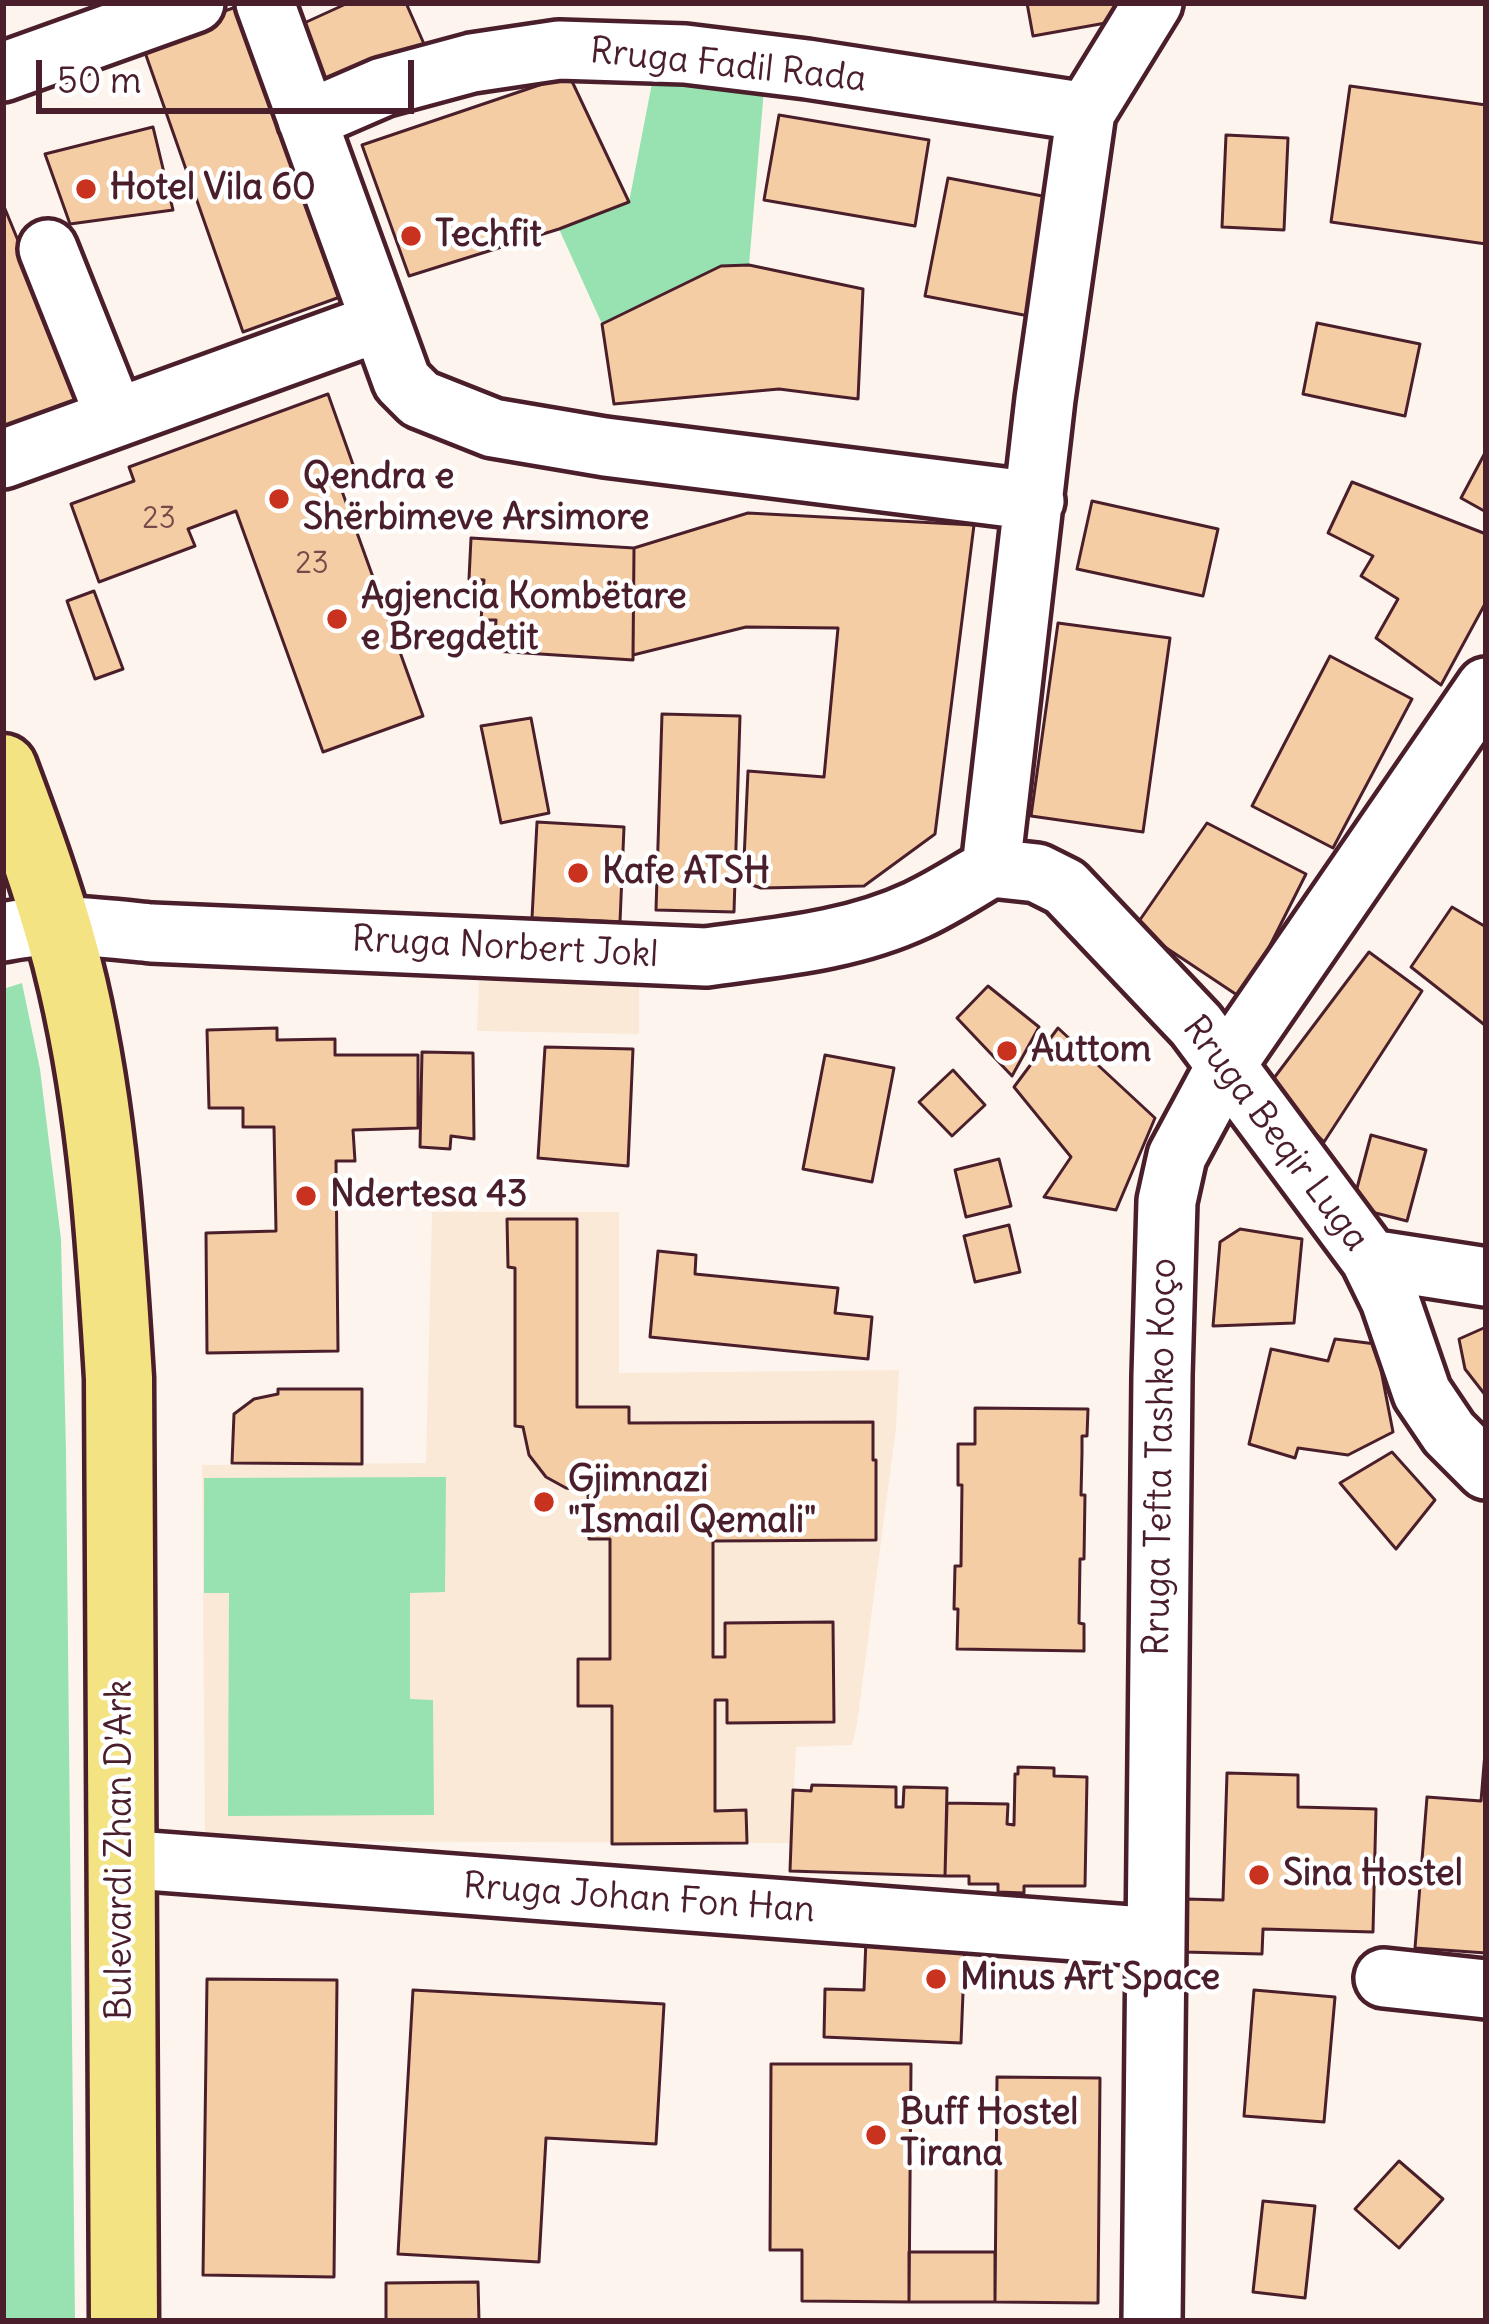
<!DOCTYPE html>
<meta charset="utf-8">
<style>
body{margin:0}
#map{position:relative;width:1489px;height:2324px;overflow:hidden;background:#fdf5ed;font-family:Delius,sans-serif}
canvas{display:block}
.frame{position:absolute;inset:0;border:6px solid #4a1f2b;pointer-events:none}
.scale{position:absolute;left:36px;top:60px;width:378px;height:54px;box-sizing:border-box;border:6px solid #4a1f2b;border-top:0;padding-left:15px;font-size:36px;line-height:42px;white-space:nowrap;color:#4a1f2b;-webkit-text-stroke:9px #fff;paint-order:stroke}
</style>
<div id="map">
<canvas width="1489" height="2324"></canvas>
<div class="frame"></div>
<div class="scale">50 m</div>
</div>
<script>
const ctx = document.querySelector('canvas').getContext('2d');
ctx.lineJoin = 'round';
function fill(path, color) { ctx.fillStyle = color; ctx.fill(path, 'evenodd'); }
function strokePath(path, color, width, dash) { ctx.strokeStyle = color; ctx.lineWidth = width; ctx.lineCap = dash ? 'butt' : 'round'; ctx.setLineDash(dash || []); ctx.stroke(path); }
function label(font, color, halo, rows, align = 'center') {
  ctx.font = font + ' Delius,sans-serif'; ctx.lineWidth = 9; ctx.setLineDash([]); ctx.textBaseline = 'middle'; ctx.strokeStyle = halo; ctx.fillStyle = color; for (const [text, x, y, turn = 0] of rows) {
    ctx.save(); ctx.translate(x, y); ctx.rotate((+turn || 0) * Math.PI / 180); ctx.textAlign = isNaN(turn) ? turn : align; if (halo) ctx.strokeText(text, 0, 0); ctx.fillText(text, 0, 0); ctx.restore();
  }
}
const built = new Path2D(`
 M539 980 639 983V1034L477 1031 479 981Z
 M432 1212H619V1373L899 1370 896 1428 857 1724 852 1745 796 1747 791 1843 205 1841 202 1465 426 1463Z`);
const green = new Path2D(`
 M653 78 764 90 749 265 721 267 602 324 559 229 629 202Z
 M22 983 40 1069 61 1239 66 1452 75 2321H3V989Z
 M446 1477 445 1592 410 1593V1699L433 1700 434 1815 228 1816 229 1593H204V1478Z`);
const building = new Path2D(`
 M247 3 251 44 340 297 243 332 141 41Z
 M348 3H406L428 53 323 100 291 29Z
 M1027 3H1114L1117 21 1033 36Z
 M569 75 629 202 559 229 409 276 362 145Z
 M1350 86 1486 105V244L1331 222Z
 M779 115 929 140 915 226 764 200Z
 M153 127 173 210 70 224 45 154Z
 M1226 135 1288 138 1284 230 1222 227Z
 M948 178 1058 199 1034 317 925 296Z
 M3 204 83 399 3 432Z
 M749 265 863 289 858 399 779 389 614 404 602 324 721 266Z
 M1317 323 1420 344 1405 416 1303 394Z
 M328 394 356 473 338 480 423 716 323 752 236 511 188 529 195 546 99 582 71 504 134 481 129 467Z
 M1486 451V512L1461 498Z
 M1352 482 1486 534V602L1441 685 1376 638 1398 599 1361 576 1373 556 1328 533Z
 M1092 501 1218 529 1203 596 1077 569Z
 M748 513 974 525 935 834 864 886 761 888 743 882 748 771 824 777 838 628 746 627 633 655 634 548Z
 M471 538 634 548 633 660 494 651 496 620H481L484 580 469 579Z
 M94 591 123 669 95 679 67 601Z
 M1058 623 1170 638 1143 832 1031 816Z
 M1330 656 1412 699 1333 848 1252 806Z
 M662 714 740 716 734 912 656 910Z
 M531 718 549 813 501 823 481 726Z
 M537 822 624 827 620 922 532 918Z
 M1207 823 1306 874 1243 999 1135 927Z
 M1452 907 1486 927V1026L1411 967Z
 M1369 952 1422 991 1324 1142 1268 1086Z
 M988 986 1039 1027 1012 1076 957 1018Z
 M277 1028V1040L335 1039V1055H418V1128L353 1130 355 1161H336L338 1351 207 1353 206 1233 276 1231 274 1127H243V1108H209L207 1030Z
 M1058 1028 1155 1118 1116 1210 1044 1197 1071 1157 1014 1087Z
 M545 1047 633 1049 628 1166 538 1158Z
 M422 1052 473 1053 474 1139 451 1136 450 1149 420 1147Z
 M825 1055 894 1068 872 1182 803 1169Z
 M953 1070 985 1105 952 1136 919 1102Z
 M1371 1135 1426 1150 1407 1221 1352 1207Z
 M999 1159 1011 1206 966 1217 955 1170Z
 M507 1219H577V1407H629V1423L873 1422V1460H876V1540L713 1541V1657H725V1623L833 1622 834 1722 727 1723V1700H715V1811L746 1810 747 1843 612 1844V1706H578V1659H610V1539H589L588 1491 566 1488 546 1477 529 1455 523 1427 515 1426V1268L508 1267Z
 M1009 1225 1020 1272 975 1282 964 1236Z
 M1240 1229 1302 1239 1294 1323 1213 1326 1220 1242Z
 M658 1251 696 1255 695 1274 838 1288 835 1313 872 1317 868 1359 650 1337Z
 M1486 1327V1396L1465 1369 1459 1339Z
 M1335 1339 1376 1344 1393 1432 1348 1455 1298 1448 1295 1458 1249 1444 1271 1349 1328 1361Z
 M278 1389H362V1464L232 1463 234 1414 254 1399 278 1394Z
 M975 1408 1088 1409 1087 1436H1082V1453L1081 1495H1085L1084 1559H1080L1079 1623 1084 1624V1651L957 1649 958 1609H954L955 1566H961L962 1485H958V1444H975Z
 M1392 1452 1435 1500 1396 1549 1340 1483Z
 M1486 1740V1953L1415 1948 1427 1797 1481 1801Z
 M1018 1767 1054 1768V1776L1087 1777 1085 1886H1024V1893L998 1892V1884H969V1876H945L947 1803 1008 1804 1007 1824 1014 1825 1015 1774H1018Z
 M1227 1773 1298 1775V1807L1376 1809 1373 1932 1263 1929 1262 1954 1184 1952 1186 1899 1223 1900Z
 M812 1785 896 1787V1807H903L904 1787 947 1788 945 1876 790 1871 793 1790 811 1791Z
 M866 1939 965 1943 961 2043 824 2037 825 1989 864 1990Z
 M207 1979 337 1980 334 2277 203 2275Z
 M413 1990 664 2004 656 2144 546 2138 539 2262 398 2254Z
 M1254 1990 1335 1997 1324 2122 1244 2116Z
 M771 2064H911L909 2302 802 2301V2250H770Z
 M997 2077 1100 2078 1098 2303 995 2302Z
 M1399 2161 1443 2199 1399 2248 1355 2209Z
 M1263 2201 1315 2206 1305 2298 1253 2292Z
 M909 2252H995V2302H909Z
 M478 2282 479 2321H386V2283Z`);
const minor = new Path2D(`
 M265 3 402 381 420 399 493 428 605 447 1035 501
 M3 72 195 3
 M307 120 383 87 472 63 559 50 685 54 807 69 1086 112
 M48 249 115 417
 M3 459 380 322
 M991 868 1045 399 1086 112 1153 3
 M991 868 1037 873 1065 887 1196 1025 1370 1259 1390 1300 1422 1393 1449 1433 1486 1470
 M3 932C52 921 102 928 151 933L706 957C778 947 851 941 917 910 943 898 967 882 991 868
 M1370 1259 1486 1277
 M121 1859 1156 1937
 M1384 1978 1486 1989
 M1152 2321 1162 1376 1167 1201 1177 1156 1226 1065 1486 687`);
const major = new Path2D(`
 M3 768C30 840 56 912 73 986 103 1115 111 1247 119 1378L124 2321`);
const markers = [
 [86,189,12,"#c8321e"],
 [411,236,12,"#c8321e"],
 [279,499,12,"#c8321e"],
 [337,619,12,"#c8321e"],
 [578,873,12,"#c8321e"],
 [1007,1051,12,"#c8321e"],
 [306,1196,12,"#c8321e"],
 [544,1502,12,"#c8321e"],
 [1259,1875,12,"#c8321e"],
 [936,1979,12,"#c8321e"],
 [876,2135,12,"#c8321e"]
];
const numberNames = [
 ["23",159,519],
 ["23",312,564]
];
const streetNames = [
 ["Rruga Fadil Rada",728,66,6],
 ["Rruga Norbert Jokl",505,948,3],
 ["Rruga Beqir Luga",1275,1134,53],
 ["Rruga Tefta Tashko Koço",1161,1457,-89],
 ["Bulevardi Zhan D'Ark",121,1850,-90],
 ["Rruga Johan Fon Han",639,1899,4]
];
const poiNames = [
 ["Hotel Vila 60",110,189],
 ["Techfit",435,236],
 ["Qendra e",303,478],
 ["Shërbimeve Arsimore",303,519],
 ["Agjencia Kombëtare",361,598],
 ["e Bregdetit",361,639],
 ["Kafe ATSH",602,873],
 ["Auttom",1031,1051],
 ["Ndertesa 43",330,1196],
 ["Gjimnazi",568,1481],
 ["\"Ismail Qemali\"",568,1522],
 ["Sina Hostel",1283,1875],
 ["Minus Art Space",960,1979],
 ["Buff Hostel",900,2114],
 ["Tirana",900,2155]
];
fill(built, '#fbe9d7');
fill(green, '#98e2b1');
fill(building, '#f5cda4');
strokePath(building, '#4a1f2b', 3);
strokePath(minor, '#4a1f2b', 66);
strokePath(major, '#4a1f2b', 75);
strokePath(minor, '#fff', 57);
strokePath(major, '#f4e382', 66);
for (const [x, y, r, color] of markers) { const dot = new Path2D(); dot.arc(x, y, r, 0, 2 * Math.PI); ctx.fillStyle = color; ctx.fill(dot); strokePath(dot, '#fff', 4.5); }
label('30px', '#754a49', null, numberNames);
label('36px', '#4a1f2b', '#fff', streetNames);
label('bold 36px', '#4a1f2b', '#fff', poiNames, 'left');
</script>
